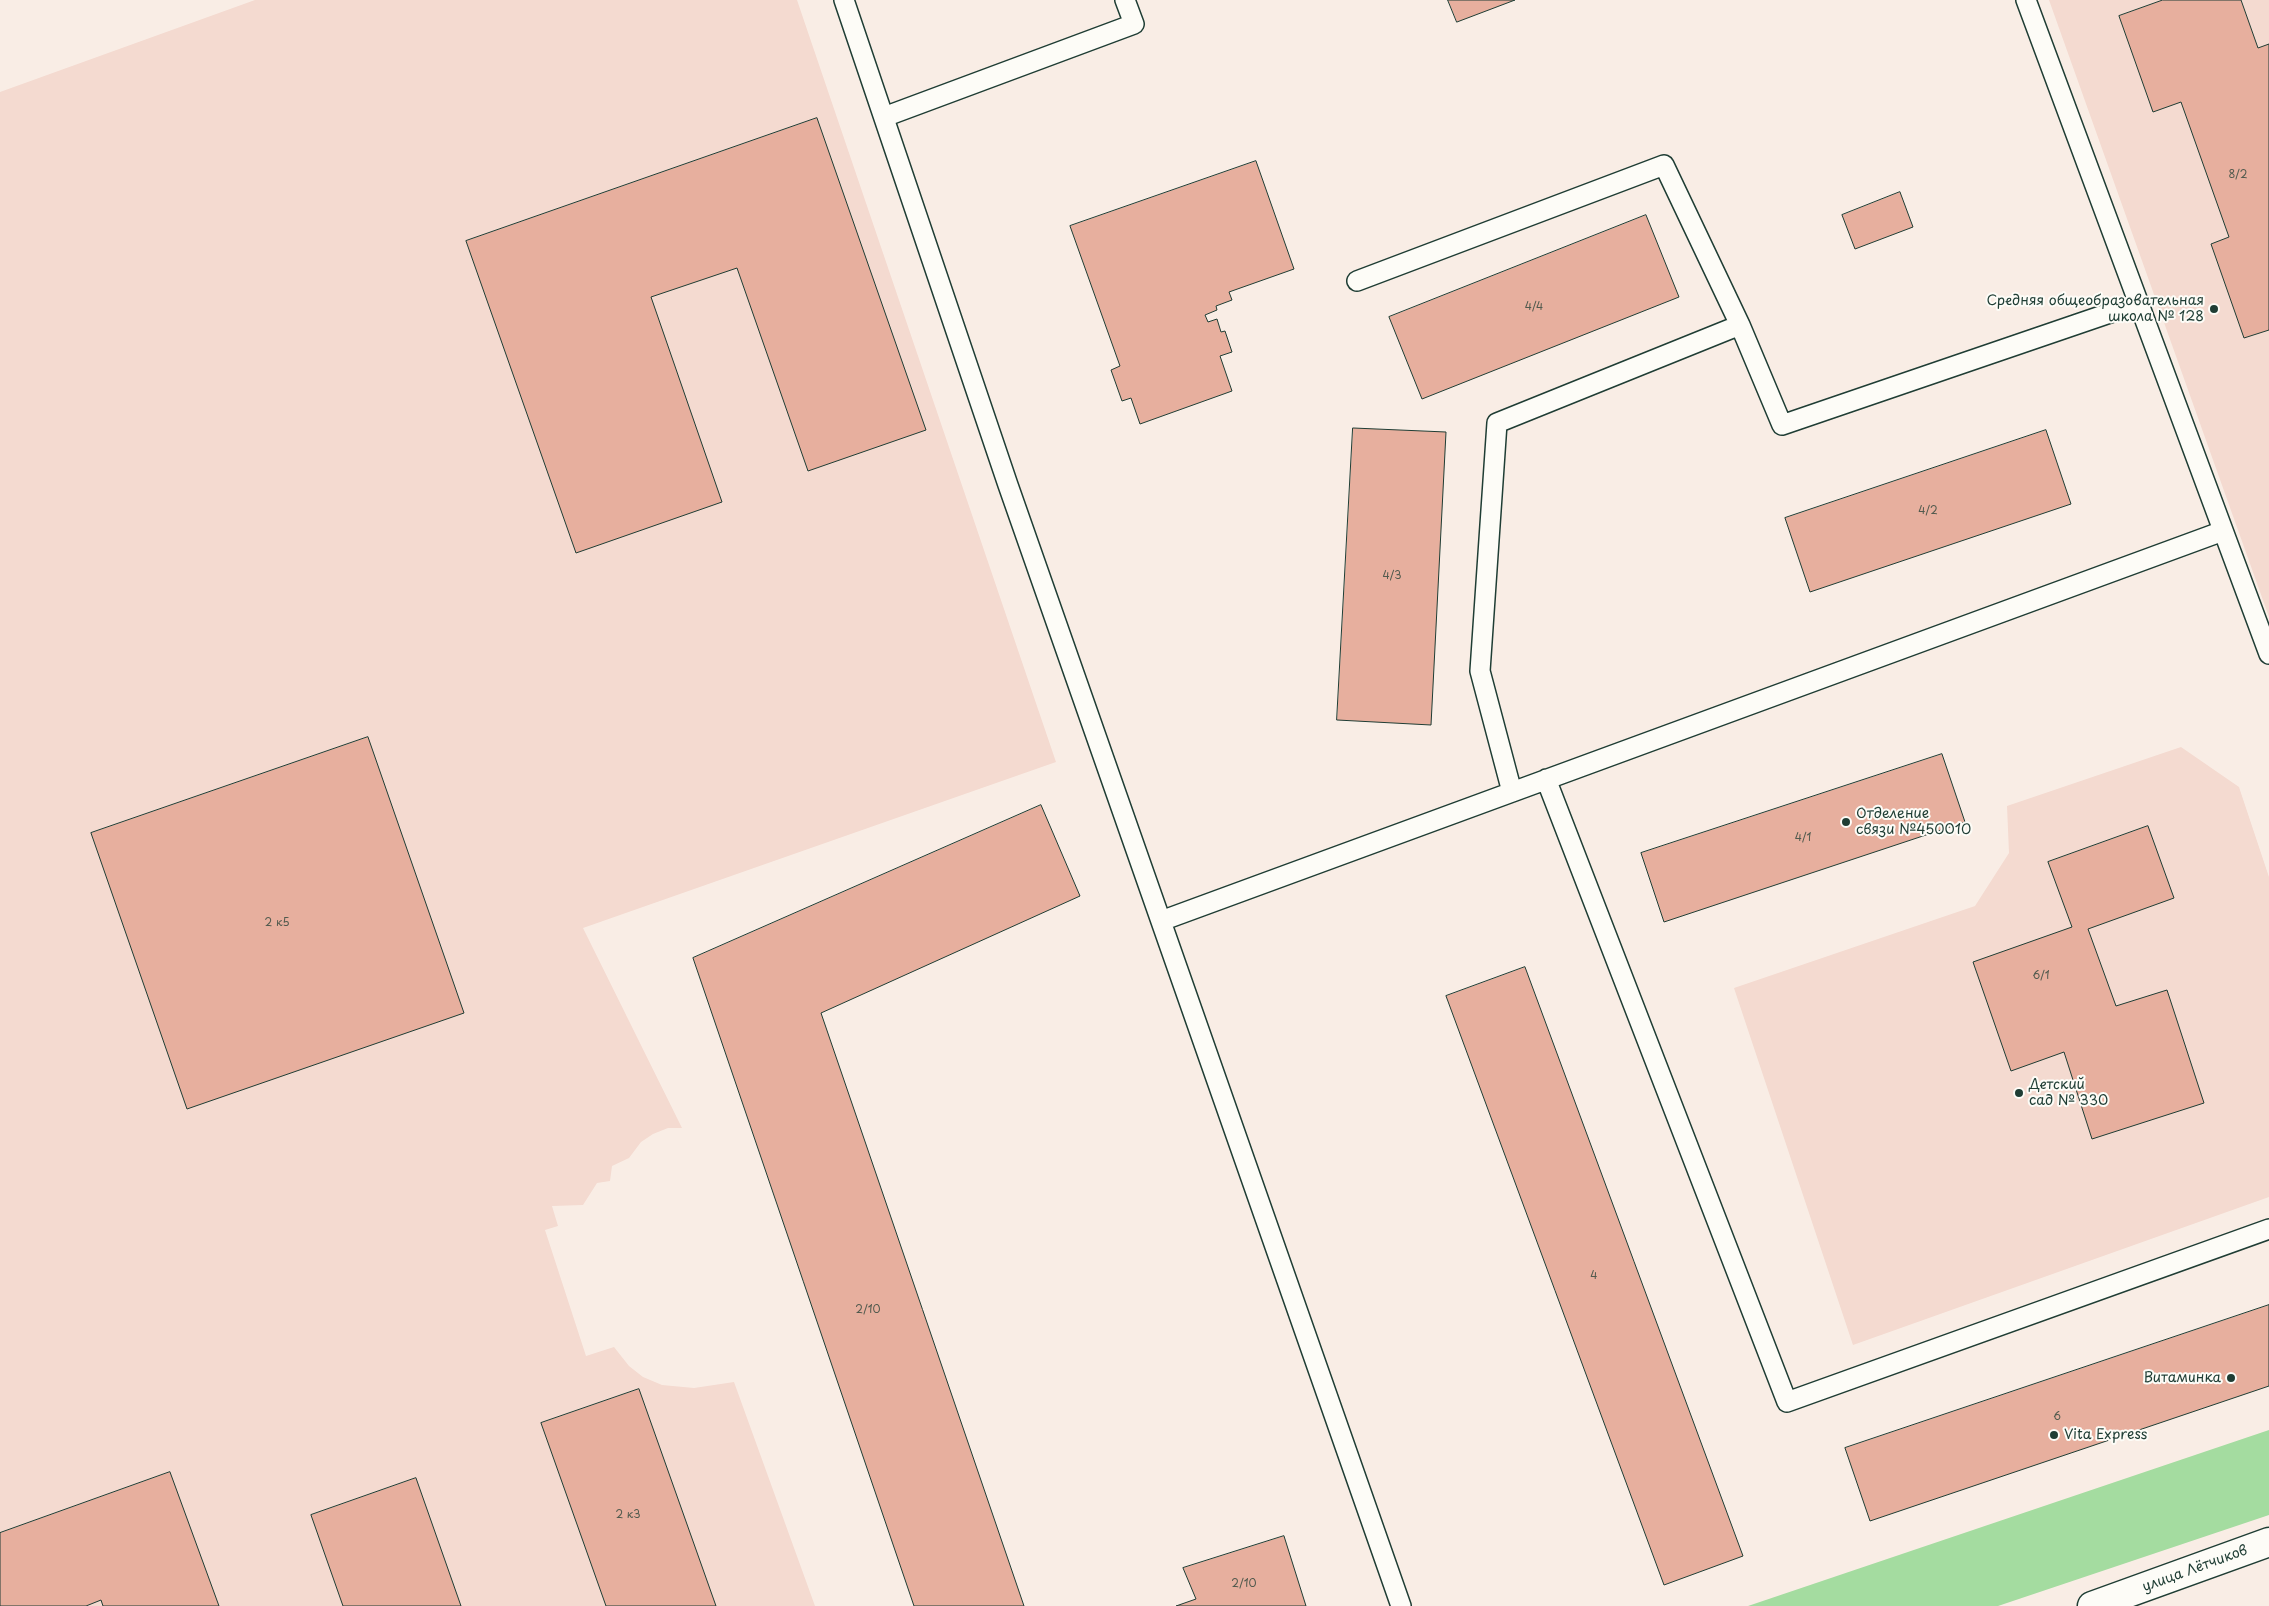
<!DOCTYPE html>
<meta charset="utf-8">
<style>
body{margin:0}
canvas{display:block;background:#f9ede5}
</style>
<canvas width="2269" height="1606"></canvas>
<script>
const ctx = document.querySelector('canvas').getContext('2d');
ctx.lineJoin = 'round';
function fill(path, color) { ctx.fillStyle = color; ctx.fill(path, 'evenodd'); }
function strokePath(path, color, width, dash) { ctx.strokeStyle = color; ctx.lineWidth = width; ctx.lineCap = dash ? 'butt' : 'round'; ctx.setLineDash(dash || []); ctx.stroke(path); }
function label(font, color, halo, rows, align = 'center') {
  ctx.font = font + ' "Playpen Sans",sans-serif'; ctx.lineWidth = 4; ctx.setLineDash([]); ctx.textBaseline = 'middle'; ctx.strokeStyle = halo; ctx.fillStyle = color; for (const [text, x, y, turn = 0] of rows) {
    ctx.save(); ctx.translate(x, y); ctx.rotate((+turn || 0) * Math.PI / 180); ctx.textAlign = isNaN(turn) ? turn : align; if (halo) ctx.strokeText(text, 0, 0); ctx.fillText(text, 0, 0); ctx.restore();
  }
}
const built = new Path2D(`
 M255 0H797L1056 762 583 928 682 1128H668L653 1134 641 1142 629 1158 612 1166 610 1181 597 1183 583 1205 552 1206 558 1226 545 1230 586 1356 614 1347 629 1366 643 1377 662 1385 694 1388 734 1382 815 1606H0V92Z
 M2049 0H2269V617Z
 M2181 747 2239 787 2269 877V1197L1853 1345 1734 988 1975 906 2009 853 2007 806Z`);
const green = new Path2D(`
 M2269 1430V1515L1998 1606H1748Z`);
const building = new Path2D(`
 M1448 0H1515L1457 22Z
 M2163 0H2241L2258 48 2269 44V330L2244 338 2211 244 2229 237 2181 102 2153 112 2119 16Z
 M817 118 926 430 808 471 737 268 651 297 722 502 576 553 466 241Z
 M1256 161 1294 269 1229 292 1232 300 1216 306 1217 310 1205 315 1208 322 1217 319 1221 332 1225 331 1232 352 1220 356 1232 391 1140 424 1131 398 1122 401 1111 370 1120 366 1070 226Z
 M1900 192 1913 227 1855 249 1842 215Z
 M1646 215 1679 297 1422 399 1389 317Z
 M1353 428 1446 432 1431 725 1337 720Z
 M2046 430 2071 504 1810 592 1785 518Z
 M368 737 464 1013 187 1109 91 833Z
 M1942 754 1965 822 1664 922 1641 853Z
 M1041 805 1080 896 821 1013 1024 1606H914L693 958Z
 M2148 826 2174 898 2088 929 2116 1006 2167 990 2204 1103 2092 1139 2064 1052 2011 1071 1973 962 2072 927 2048 862Z
 M1525 967 1743 1556 1664 1585 1446 996Z
 M2269 1305V1386L1870 1521 1845 1448Z
 M639 1389 716 1606H606L541 1423Z
 M170 1472 219 1606H103L101 1600 86 1606H0V1533Z
 M416 1478 461 1606H343L311 1515Z
 M1284 1536 1306 1606H1176L1196 1599 1183 1568Z`);
const service = new Path2D(`
 M844 0 1008 485 1401 1606
 M2026 0 2269 654
 M884 117 1134 24 1125 0
 M1357 281 1664 165 1740 325 1497 423 1480 671 1512 792
 M1740 325 1782 425 2139 303
 M1546 779 1787 1402 2269 1229
 M1161 921 2223 531`);
const minor = new Path2D(`
 M2092 1606 2269 1542`);
const markers = [
 [2214,309,5,"#1f3d34"],
 [1846,822,5,"#1f3d34"],
 [2019,1093,5,"#1f3d34"],
 [2231,1378,5,"#1f3d34"],
 [2054,1435,5,"#1f3d34"]
];
const numberNames = [
 ["8/2",2238,175],
 ["4/4",1534,307],
 ["4/2",1928,511],
 ["4/3",1392,576],
 ["4/1",1803,838],
 ["2 к5",277,923],
 ["6/1",2041,976],
 ["4",1594,1276],
 ["2/10",868,1310],
 ["6",2057,1417],
 ["2 к3",628,1515],
 ["2/10",1244,1584]
];
const poiNames = [
 ["Средняя общеобразовательная",2204,301,"right"],
 ["школа № 128",2204,317,"right"],
 ["Отделение",1856,814],
 ["связи №450010",1856,830],
 ["Детский",2029,1085],
 ["сад № 330",2029,1101],
 ["Витаминка",2221,1378,"right"],
 ["Vita Express",2064,1435]
];
const streetNames = [
 ["улица Лётчиков",2195,1569,-20]
];
fill(built, '#f4dad0');
fill(green, '#a4dca0');
fill(building, '#e7af9e');
strokePath(building, '#1f3d34', 1);
strokePath(service, '#1f3d34', 22);
strokePath(minor, '#1f3d34', 31);
strokePath(service, '#fdfcf7', 19);
strokePath(minor, '#fdfcf7', 28);
for (const [x, y, r, color] of markers) { const dot = new Path2D(); dot.arc(x, y, r, 0, 2 * Math.PI); ctx.fillStyle = color; ctx.fill(dot); strokePath(dot, '#fdfcf7', 2); }
label('11px', '#515a4e', null, numberNames);
label('14px', '#1f3d34', '#fdfcf7', poiNames, 'left');
label('14px', '#1f3d34', '#fdfcf7', streetNames);
</script>
